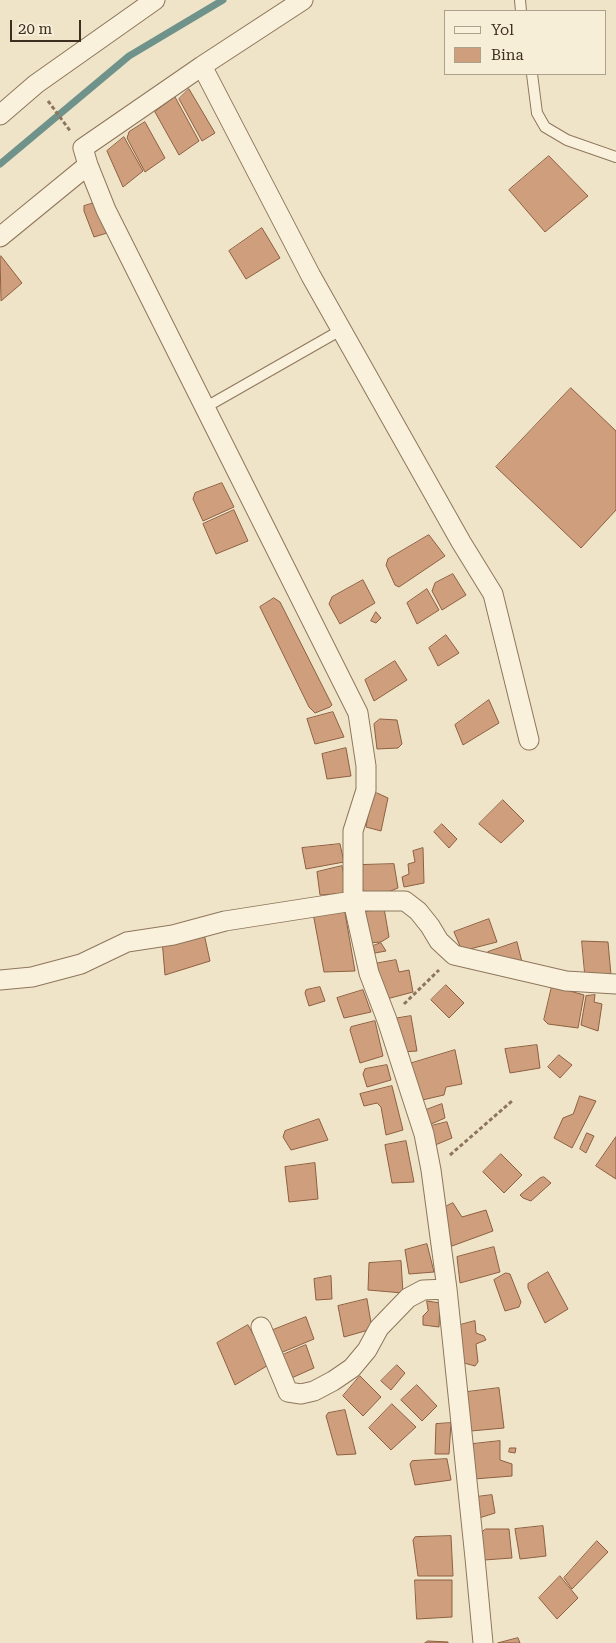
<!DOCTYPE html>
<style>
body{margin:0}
#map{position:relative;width:616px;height:1643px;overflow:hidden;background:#f0e4c8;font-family:"Roboto Serif",serif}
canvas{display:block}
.legend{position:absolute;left:444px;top:10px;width:162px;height:65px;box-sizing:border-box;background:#f7eed8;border:1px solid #ada18e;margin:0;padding:6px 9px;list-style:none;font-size:15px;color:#3d2e20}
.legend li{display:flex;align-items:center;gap:10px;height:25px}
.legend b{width:25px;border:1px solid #ada18e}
.scale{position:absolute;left:10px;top:20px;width:71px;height:22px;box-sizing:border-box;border:2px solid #3d2e20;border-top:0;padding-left:6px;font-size:15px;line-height:18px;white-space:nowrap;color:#3d2e20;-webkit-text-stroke:4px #f7eed8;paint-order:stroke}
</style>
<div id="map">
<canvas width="616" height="1643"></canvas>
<ul class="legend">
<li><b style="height:6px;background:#faf1dc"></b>Yol</li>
<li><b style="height:14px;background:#cf9f7d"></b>Bina</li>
</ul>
<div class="scale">20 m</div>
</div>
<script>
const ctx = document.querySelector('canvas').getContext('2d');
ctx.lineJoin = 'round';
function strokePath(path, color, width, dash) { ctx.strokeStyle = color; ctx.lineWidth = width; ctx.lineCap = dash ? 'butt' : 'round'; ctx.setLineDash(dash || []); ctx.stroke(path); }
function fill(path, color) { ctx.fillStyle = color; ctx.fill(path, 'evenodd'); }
const stream = new Path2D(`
 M0 164 129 56 223 0`);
const building = new Path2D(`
 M189 89 215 133 202 141 179 99Z
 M175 97 199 141 179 155 155 112Z
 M145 122 165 158 145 172 127 138 129 132Z
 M124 137 143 171 123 187 107 151Z
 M549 156 588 196 545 232 509 190Z
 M98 202 107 233 94 237 84 211V206Z
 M262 228 280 258 246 279 229 251Z
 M1 256 22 283 1 301 0 257Z
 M571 388 616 431V510L581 548 496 467Z
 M222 483 234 507 203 521 193 499 195 493Z
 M234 510 248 541 216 554 203 524Z
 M429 535 445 556 399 587 395 585 386 565 388 559Z
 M453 574 466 595 442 610 432 591 435 583Z
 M363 580 375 603 340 624 329 604 332 597Z
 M427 589 439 610 417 624 407 603Z
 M274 598 280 602 332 705 330 707 315 713 309 707 260 607Z
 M376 612 381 618 376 623 371 621Z
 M446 635 459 653 438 666 429 648Z
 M395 661 407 680 374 701 365 680Z
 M489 700 499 723 463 745 455 725Z
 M333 712 344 737 315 744 307 719Z
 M380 719 397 720 402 744 398 748 377 749 374 724Z
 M346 748 351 776 327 779 322 754Z
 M377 793 388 798 381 831 366 827 371 798Z
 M503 800 524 821 501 843 479 824Z
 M442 824 457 839 449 848 434 832Z
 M340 844 344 862 306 869 302 848Z
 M423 848 424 883 404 887 402 877 409 874 408 864 415 862 413 851Z
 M394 864 398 888 388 892H363L361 865Z
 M342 866 348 893 320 895 317 872Z
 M344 907 355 971 324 972 313 913Z
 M384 908 389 937 381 942 368 943 361 913Z
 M489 919 497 942 462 951 454 932Z
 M203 929 210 961 165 975 162 940Z
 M582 941 608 942 611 975 585 973Z
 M517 942 522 962 491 959 488 952Z
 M381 943 386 951 375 953 373 946Z
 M396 960 399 972 409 970 413 992 383 1000 374 964Z
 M446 985 464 1003 449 1018 431 1000Z
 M552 986 584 995 578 1028 548 1024 544 1020Z
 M320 987 325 1001 309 1006 305 993 306 990Z
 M363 990 371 1012 344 1018 337 998Z
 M595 995 594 1002 602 1004 598 1031 581 1025 586 996Z
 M411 1016 417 1051 400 1052 393 1019Z
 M375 1021 383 1056 360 1063 350 1030 351 1027Z
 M537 1045 540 1068 510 1073 505 1049Z
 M455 1050 462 1084 446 1087 444 1095 418 1101 409 1064Z
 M559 1055 572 1065 560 1078 548 1067Z
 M387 1065 391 1080 367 1087 363 1074 365 1069Z
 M392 1086 403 1130 386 1135 381 1107 377 1103 364 1106 360 1094Z
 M580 1096 596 1101 572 1148 554 1138 563 1118 573 1114Z
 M442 1104 445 1118 422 1128 418 1113Z
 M319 1119 328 1140 291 1150 283 1137 285 1131Z
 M447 1122 452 1138 428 1148 427 1127Z
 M587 1133 594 1136 586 1153 580 1149Z
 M616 1137V1179L596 1166Z
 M406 1141 414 1182 392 1183 385 1145Z
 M501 1154 522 1175 504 1193 483 1172Z
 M315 1163 318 1199 289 1202 285 1167Z
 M544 1177 551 1183 531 1201 523 1198 520 1195 540 1178Z
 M453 1203 462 1217 486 1210 493 1231 452 1246 441 1209Z
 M427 1244 434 1272 409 1274 405 1250Z
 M494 1247 500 1272 460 1283 457 1257Z
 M401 1261 403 1293 368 1290 369 1263Z
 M548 1272 568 1309 545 1323 528 1288V1284Z
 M506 1273 510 1274 521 1302 519 1307 505 1311 494 1280Z
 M331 1276 332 1299 316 1300 314 1279Z
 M367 1299 372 1329 344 1337 338 1306Z
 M427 1301 440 1303 439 1327 423 1325V1316L428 1311Z
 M306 1317 314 1339 278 1354 268 1332Z
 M475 1321 476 1333 484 1336 486 1340 476 1344 478 1362 475 1366 464 1363 460 1325Z
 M248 1325 270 1364 235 1385 217 1343Z
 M306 1345 314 1368 287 1380 278 1357Z
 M397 1365 405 1373 391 1390 381 1381Z
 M360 1376 381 1397 363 1416 343 1396Z
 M417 1385 437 1406 422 1421 401 1400Z
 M499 1388 504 1428 471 1431 467 1392Z
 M392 1404 416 1427 391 1450 369 1428Z
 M345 1410 356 1454 337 1455 326 1416 328 1413Z
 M451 1423 449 1454H435L436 1424Z
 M500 1441V1460L512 1464V1476L474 1479 473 1444Z
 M510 1448H516L515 1453 509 1452Z
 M447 1459 451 1480 415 1485 410 1464 412 1461Z
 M492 1495 495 1513 479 1518 476 1497Z
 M543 1526 546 1556 520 1559 515 1529Z
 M486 1529H509L512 1558 484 1560 482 1532Z
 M451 1536 453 1576H418L413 1540 415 1537Z
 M597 1541 608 1552 572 1589 564 1578Z
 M560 1576 578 1598 557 1619 539 1598Z
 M415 1580H452V1617L417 1619Z
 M518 1638 520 1643H498Z
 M428 1641 448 1642V1643H425Z`);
const path = new Path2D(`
 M48 101 71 132
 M404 1004 439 970
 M450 1155 512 1101`);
const service = new Path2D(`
 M520 0 521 11
 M532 74 537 113 545 127 567 140 616 157
 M206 407 341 330`);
const minor = new Path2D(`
 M202 66 311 276 461 542 493 594 529 740
 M0 115 36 84 155 0
 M88 165 106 210 358 713 366 766V790L353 831V901L369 973 387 1020 424 1134 431 1170 447 1289 475 1558 483 1643
 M0 237 88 165 83 148 202 66 303 0
 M0 980 32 977 81 964 127 942 173 935 225 921 353 901H405L418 911 430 926 439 941 454 955 566 981 616 984
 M261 1327 288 1392 301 1394 314 1391 333 1381 352 1368 367 1350 379 1328 408 1298 423 1290 447 1289`);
strokePath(stream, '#6f938a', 7);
fill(building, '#cf9f7d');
strokePath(building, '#8d5f41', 1);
strokePath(service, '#8d765c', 12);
strokePath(minor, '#8d765c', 21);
strokePath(path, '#8d765c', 3, [4, 2.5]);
strokePath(service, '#faf1dc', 10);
strokePath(minor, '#faf1dc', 19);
</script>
